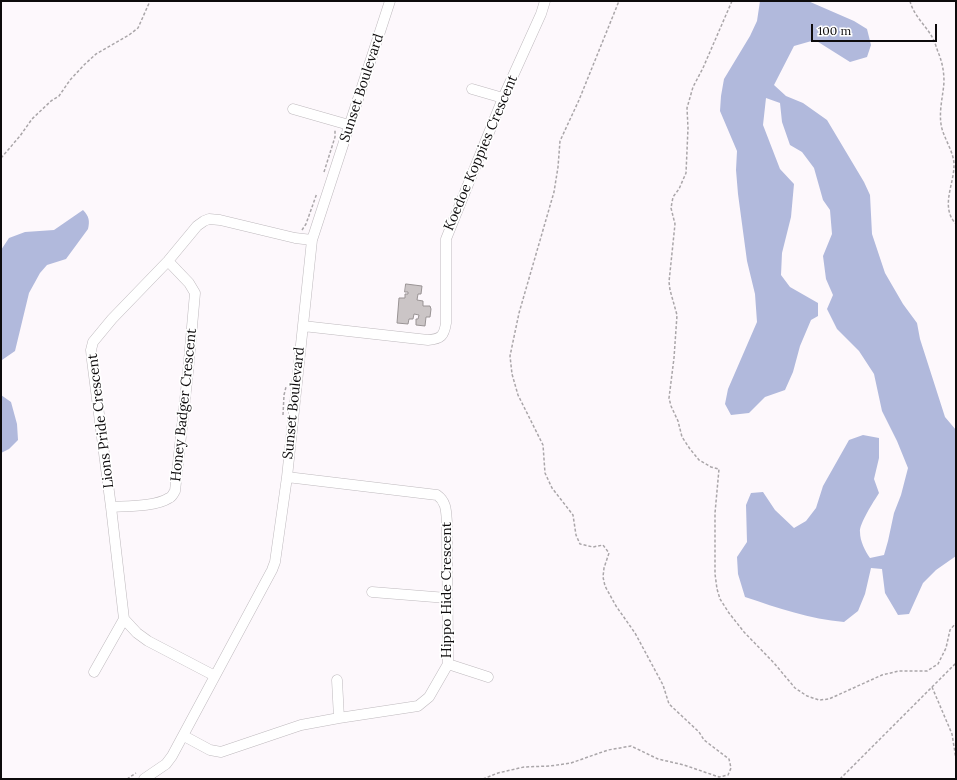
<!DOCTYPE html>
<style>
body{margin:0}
#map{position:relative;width:957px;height:780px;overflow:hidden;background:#fdf8fc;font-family:Lora,serif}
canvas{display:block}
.frame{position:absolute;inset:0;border:2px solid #0d0b0c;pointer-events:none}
.scale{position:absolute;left:811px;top:24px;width:126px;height:18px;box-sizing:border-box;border:2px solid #0d0b0c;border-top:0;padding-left:5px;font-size:12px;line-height:14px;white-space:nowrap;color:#0d0b0c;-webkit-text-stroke:3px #fff;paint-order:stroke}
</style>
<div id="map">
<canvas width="957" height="780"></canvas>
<div class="frame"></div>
<div class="scale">100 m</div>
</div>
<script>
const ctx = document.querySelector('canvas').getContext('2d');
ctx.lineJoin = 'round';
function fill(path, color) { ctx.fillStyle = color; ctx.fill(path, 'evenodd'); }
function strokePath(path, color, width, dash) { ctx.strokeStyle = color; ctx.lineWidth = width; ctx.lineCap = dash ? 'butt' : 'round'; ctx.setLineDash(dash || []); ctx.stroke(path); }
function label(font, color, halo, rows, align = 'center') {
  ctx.font = font + ' Lora,serif'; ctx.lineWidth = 3.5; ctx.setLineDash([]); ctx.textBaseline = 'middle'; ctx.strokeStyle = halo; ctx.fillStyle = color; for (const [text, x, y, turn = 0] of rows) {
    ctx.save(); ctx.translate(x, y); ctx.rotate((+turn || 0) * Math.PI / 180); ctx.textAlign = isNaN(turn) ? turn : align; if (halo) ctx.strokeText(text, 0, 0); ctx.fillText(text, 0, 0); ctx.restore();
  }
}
const water = new Path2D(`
 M760 1H808L854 21 867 29 871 45 867 57 850 62 815 40 794 46 774 85 786 96 803 103 827 120 864 182 870 195 872 234 885 273 903 304 917 323 920 339 945 417 956 430V556L936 570 923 583 909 614 898 615 885 593 882 569 871 568 865 594 858 611 844 622C810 619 778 608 745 597L738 574 737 557 747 542 746 505 751 493 763 492 775 510 794 528 806 521 816 508 823 486 849 440 863 435 879 438V458L874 479 879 493C874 501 859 524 860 532 860 541 865 551 870 558L884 555 888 541 894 513 901 495 908 468 897 441 882 411 874 374 859 351 837 329 827 309 833 295 826 279 823 256 832 234 830 210 823 200 814 168 802 152 790 145 782 122 780 103 766 98 763 125 780 169 794 184 791 217 782 253 781 275 790 287 818 303V316L811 320 800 346 793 372 785 390 765 397 749 413 731 415 725 404 728 389 757 322 755 294 747 261 738 194 736 170 737 151 720 111 721 96 724 79 750 36 757 21Z
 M83 210C89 216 90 221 88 229L66 259 47 265 40 273 29 293 15 351 2 360 1 363V250L9 238 25 232 54 230Z
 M1 395 11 402 17 424 18 440 9 449 1 453Z`);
const building = new Path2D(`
 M406 284 422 286 421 294H418L417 300 423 301V306H430L431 309 430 317H426L425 326 416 325V319H418L419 315 414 314 413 319H409L408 324 397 323 399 298H405V294H408V292H405Z`);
const path = new Path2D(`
 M732 1 703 68 693 87 687 108 688 128 686 173 679 189 673 197 671 208 675 224 669 282 670 290 677 315 674 358 669 398 671 406 678 421 682 437 690 449 699 460 711 467 719 469 715 513V574L717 589 720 599 729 613 744 632 774 663 795 688 807 696 819 700 829 699 882 675 899 671H927L938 664 946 648 950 630 956 623
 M910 1C913 14 924 24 931 35 934 40 936 46 938 52 942 61 944 71 944 82 943 96 939 110 941 124 943 138 954 151 954 165 954 185 940 207 956 224
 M1 158 20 136 32 119 51 101 59 96 70 80 85 64 96 54 129 35 138 28 150 1
 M324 172 335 137V130
 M302 230 306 224 317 193
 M283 415 284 395 286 387
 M932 687 952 734 956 759
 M127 779 136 773
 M483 779 498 773 524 767 550 766 571 763 608 750 631 746 658 759 684 765 719 777 728 775 731 768 729 759 704 740 699 732 669 704 663 685 635 633 616 606 605 586 603 577 604 568 609 553 603 545 593 547 580 544 576 535 573 515 552 488 545 473 543 445 518 395 512 374 510 356 519 313 554 192 558 167 560 141 579 100 619 1
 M840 779 956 663`);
const minor = new Path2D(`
 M472 89 503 98
 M293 109 349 125
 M303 326 428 340C441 339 444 336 446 323V239L503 98 541 14 545 1
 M111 507C127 506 155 507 169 498 172 497 173 494 175 491L188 372 195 293 189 283 168 261
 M372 592 447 598
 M448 664 488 677
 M94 672 124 619
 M215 676 148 641 137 633 124 619 111 507 92 360 91 350 93 342 112 319 168 261 197 226 204 221 209 219 220 220 295 238 312 240
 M337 680 339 718
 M184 736 210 750 221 752 301 725 339 718 418 706 429 697 448 664 447 523C446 512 447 502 437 495L287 477
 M144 779 166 764 172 756 272 570 275 562 287 477 312 240 390 1`);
const streetNames = [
 ["Sunset Boulevard",362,88,-72],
 ["Koedoe Koppies Crescent",481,153,-67],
 ["Sunset Boulevard",294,403,-84],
 ["Honey Badger Crescent",184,405,-84],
 ["Lions Pride Crescent",101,421,-97],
 ["Hippo Hide Crescent",447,590,-90]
];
fill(water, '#b1b9dc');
fill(building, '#cbc5c6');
strokePath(building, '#999394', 1);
strokePath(minor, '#beb9bd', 11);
strokePath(path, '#aaa6a9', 1.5, [3, 2]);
strokePath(minor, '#fff', 10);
label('14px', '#0d0b0c', '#fff', streetNames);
</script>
